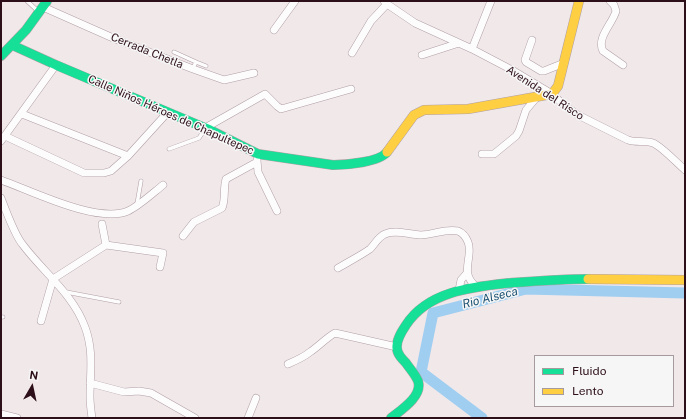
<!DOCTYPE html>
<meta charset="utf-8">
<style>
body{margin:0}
#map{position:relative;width:686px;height:419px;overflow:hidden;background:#f1e8ea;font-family:"Public Sans",sans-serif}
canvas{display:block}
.frame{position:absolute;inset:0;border:2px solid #2d0f1a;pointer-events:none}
.legend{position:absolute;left:534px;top:355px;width:140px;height:52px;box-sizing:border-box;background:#f6f6f6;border:1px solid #a69a9e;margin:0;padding:5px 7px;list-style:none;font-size:12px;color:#2d0f1a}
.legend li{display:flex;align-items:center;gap:8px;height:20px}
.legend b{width:20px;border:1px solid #a69a9e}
.north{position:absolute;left:12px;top:367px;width:40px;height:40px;-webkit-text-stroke:3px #f6f6f6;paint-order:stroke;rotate:9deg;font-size:11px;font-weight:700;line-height:16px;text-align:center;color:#2d0f1a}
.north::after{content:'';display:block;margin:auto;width:14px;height:18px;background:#2d0f1a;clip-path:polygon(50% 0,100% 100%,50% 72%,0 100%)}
</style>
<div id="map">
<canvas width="686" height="419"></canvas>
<div class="frame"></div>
<ul class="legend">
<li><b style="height:5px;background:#16e098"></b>Fluido</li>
<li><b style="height:5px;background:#ffcf43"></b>Lento</li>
</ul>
<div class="north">N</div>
</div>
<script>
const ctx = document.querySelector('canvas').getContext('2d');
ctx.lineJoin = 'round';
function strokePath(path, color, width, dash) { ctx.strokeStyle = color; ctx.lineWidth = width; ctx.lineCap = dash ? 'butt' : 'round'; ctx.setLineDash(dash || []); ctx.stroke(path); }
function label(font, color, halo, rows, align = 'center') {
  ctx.font = font + ' "Public Sans",sans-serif'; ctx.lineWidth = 3; ctx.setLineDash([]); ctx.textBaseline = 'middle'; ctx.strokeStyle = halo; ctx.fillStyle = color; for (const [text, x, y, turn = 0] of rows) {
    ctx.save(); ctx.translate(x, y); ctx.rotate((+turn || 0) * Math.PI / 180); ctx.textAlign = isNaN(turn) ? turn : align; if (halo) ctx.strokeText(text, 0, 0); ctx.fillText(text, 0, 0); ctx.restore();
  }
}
const river = new Path2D(`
 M482 418 421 372 433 313 526 289 685 293`);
const lane = new Path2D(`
 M27 1 39 12
 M174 52 196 62 193 68
 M196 62 206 66
 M169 149 199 138 205 129
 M137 204 141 181
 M66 292 119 302
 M1 317H3`);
const street = new Path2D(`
 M384 1 387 4 415 23 472 49 512 70 552 94 565 106 578 115 628 140C636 143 645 140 653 143 661 146 677 163 685 170
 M610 1 614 5 616 11C613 23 596 38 603 51L623 65
 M43 7 113 38 193 69 224 80 254 73
 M274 30 295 1
 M532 40 525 60 526 62 541 71H544L564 63
 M472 49 491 1
 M352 53 371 21 387 4
 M422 55 459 43
 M22 114 128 156
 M205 128 265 94 277 106 281 109 351 89
 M5 136 84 173H104L111 171 128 156 168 112
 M1 141 56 65
 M482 154H494L516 136 519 131 526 110 537 97
 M257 160 258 172 277 211
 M1 180C32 191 97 224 128 211 139 206 153 193 163 185
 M1 198C6 211 15 236 23 245 44 273 73 294 85 327 94 351 90 372 90 397 90 404 91 411 92 418
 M102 224 106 245
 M183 236 194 222 222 208C226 199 223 188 226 179L257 162
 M338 268C348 262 360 256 370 249 375 244 378 237 385 234 396 229 410 235 421 235 433 235 446 228 458 231 463 233 466 237 468 242 474 257 458 273 477 287
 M459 290 461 280 467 273
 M41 321 53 279 106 245 163 253 160 267
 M288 364C295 361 304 357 310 352 319 346 326 338 335 333L397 347
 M90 383 124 392 139 391 151 393 195 418
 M1 414 17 418
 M248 418 256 398`);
const fast = new Path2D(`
 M12 45 56 65 210 130 258 154 333 165C346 165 380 162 387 152
 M1 56 26 30 47 1
 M391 418C401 410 423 396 418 381 415 374 410 369 406 363 402 359 397 354 397 348 396 340 402 331 406 325 428 291 472 287 509 283 536 281 562 279 588 279`);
const slow = new Path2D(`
 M387 152 414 115 424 110 468 109 552 94 558 86 579 1
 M588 279 685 280`);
const streetNames = [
 ["Cerrada Chetla",147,51,22],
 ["Avenida del Risco",545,93,33],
 ["Calle Niños Héroes de Chapultepec",171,115,24]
];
const waterNames = [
 ["Rio Alseca",490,298,-14]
];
strokePath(river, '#9fcef1', 11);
strokePath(lane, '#b19fa5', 4.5);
strokePath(street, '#b19fa5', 8);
strokePath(fast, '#b19fa5', 10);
strokePath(slow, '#b19fa5', 10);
strokePath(lane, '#fdfcfc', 3.5);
strokePath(street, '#fdfcfc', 7);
strokePath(fast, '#16e098', 9);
strokePath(slow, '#ffcf43', 9);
label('11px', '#2d0f1a', '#f6f6f6', streetNames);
label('italic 12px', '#1d5373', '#f6f6f6', waterNames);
</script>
